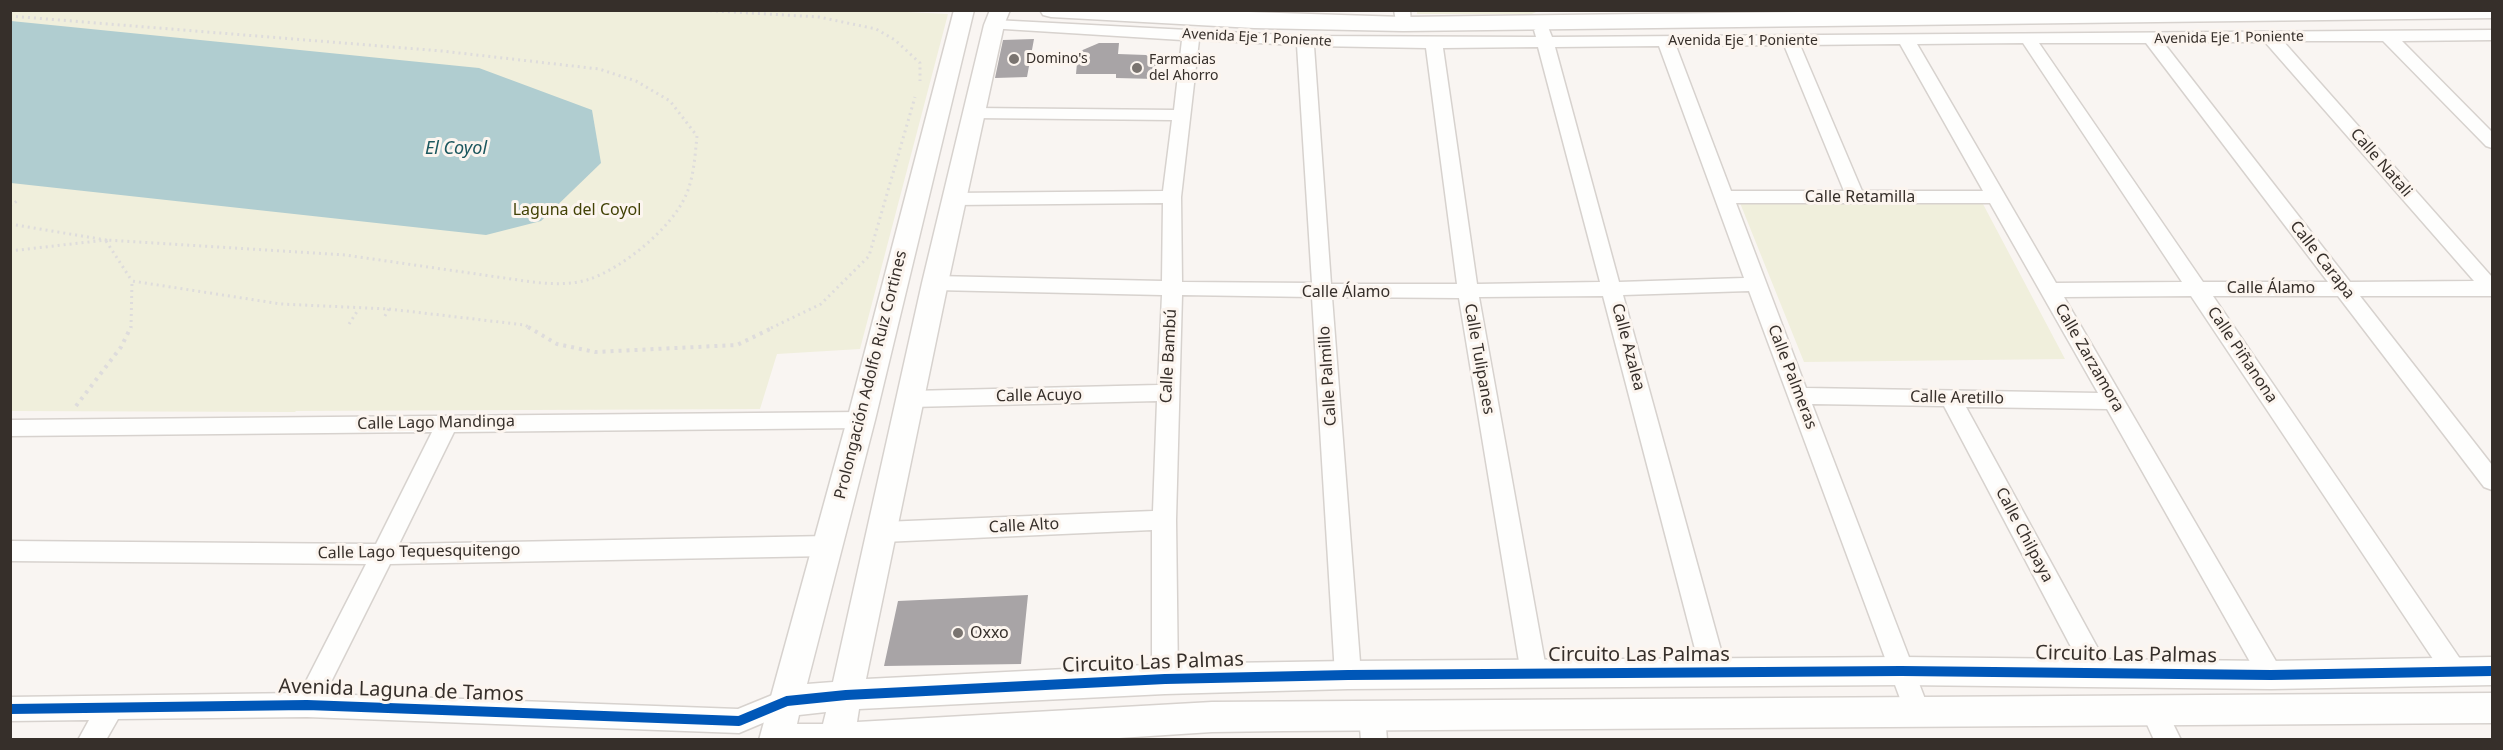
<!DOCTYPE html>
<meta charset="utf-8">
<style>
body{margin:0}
#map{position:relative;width:2503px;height:750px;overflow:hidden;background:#f9f5f2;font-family:"Noto Sans",sans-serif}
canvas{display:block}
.frame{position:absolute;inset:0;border:12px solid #362f2a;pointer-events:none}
</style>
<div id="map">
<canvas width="2503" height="750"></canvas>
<div class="frame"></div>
</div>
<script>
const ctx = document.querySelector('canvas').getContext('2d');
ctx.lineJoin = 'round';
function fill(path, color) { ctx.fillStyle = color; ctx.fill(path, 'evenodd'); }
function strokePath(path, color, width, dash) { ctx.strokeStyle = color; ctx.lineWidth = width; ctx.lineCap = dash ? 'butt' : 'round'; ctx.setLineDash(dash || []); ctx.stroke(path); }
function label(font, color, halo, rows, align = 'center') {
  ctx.font = font + ' "Noto Sans",sans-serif'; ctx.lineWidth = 6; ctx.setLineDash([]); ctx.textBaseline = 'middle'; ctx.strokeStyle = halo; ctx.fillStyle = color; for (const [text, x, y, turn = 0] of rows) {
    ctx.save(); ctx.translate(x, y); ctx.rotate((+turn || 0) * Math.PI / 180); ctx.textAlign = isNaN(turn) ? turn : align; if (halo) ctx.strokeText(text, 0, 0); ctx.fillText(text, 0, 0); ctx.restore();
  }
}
const green = new Path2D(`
 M866 10 948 14 860 349 777 354 760 409 296 411 295 412 11 411 10 11Z
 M1417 11V10L1538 11 1532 14H1417Z
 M1740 203 1983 204 2065 359 1804 362Z`);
const water = new Path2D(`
 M11 21 479 68 592 110 601 163 541 221 486 235 11 183Z`);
const building = new Path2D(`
 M1034 39 1027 77 995 78 1003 40Z
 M1099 43H1119L1118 54 1146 55 1157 62 1155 79 1116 78V74H1076L1078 52Z
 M1028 595 1021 664 884 666 898 601Z`);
const pathFar1 = new Path2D(`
 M698 10 819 17 876 29 895 40 920 63V81
 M10 16 442 51 599 69 636 81 670 101 697 136C695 155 694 177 686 195 672 228 622 269 587 280 569 285 550 284 532 282L345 255 106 240
 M10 206 17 201
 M10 224 106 240 10 251
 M106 241 132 281
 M389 309 525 325 530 328
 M349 324 358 310
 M131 328 132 281 281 304 389 309 383 319
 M771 328 821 304 869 256 915 97`);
const path = new Path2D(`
 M528 327 557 344 595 352 737 345 774 327
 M76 406 121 347 131 327`);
const minor = new Path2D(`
 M1394 10H1410L1411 24 1409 27H1397Z
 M994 20 1305 36 1536 37 1534 30 1542 25 1548 27 1552 37 2492 30V40L2402 41 2492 132V148L2486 146 2383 41H2283L2492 277V296H2360L2492 465V490L2484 487 2338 296H2213L2469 672 2465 680 2456 683 2447 680 2191 296 2064 297 2284 675 2280 683 2271 686 2262 683 2107 409 1966 407 2107 665 2111 673 2107 681 2098 684 2089 681 1944 406 1812 404 1930 712 1926 720 1917 724 1908 720 1749 291 1623 295 1727 672 1723 680 1714 683 1705 680 1701 672 1603 296 1479 297 1547 674 1543 682 1534 685 1525 682 1521 674 1459 298 1332 297 1361 675 1357 683 1348 686 1339 683 1335 675 1312 297 1182 295 1176 520 1178 679 1174 687 1165 690 1156 687 1152 679V530L883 542 875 539 871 532 875 525 883 522 1153 511 1157 401 911 407 903 405 900 399 903 393 911 391 1158 385 1162 295 935 290 928 288 925 283 928 278 935 276 1162 281 1163 203 954 205 947 203 945 199 947 195 954 193 1163 191 1172 120 974 118 968 117 965 113 968 109 974 108 1174 110 1182 40 988 28 986 25ZM1199 40 1297 45 1312 283 1182 282 1181 197ZM2163 42H2265L2474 281 2350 282ZM2023 43 2182 282 2056 283 1917 44ZM2039 43H2146L2328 282H2203ZM1900 44 1983 191H1862L1800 45ZM1784 45 1844 191H1731L1676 46ZM1314 46 1426 48 1457 284H1331ZM1659 46 1744 278 1619 282 1555 47ZM1538 47 1600 282 1477 284 1443 48ZM1736 203H1990L2098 393 1806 388Z
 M861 412 869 414 872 420 869 426 861 428 454 432 399 544 828 536 836 539 840 546 836 553 828 556 390 564 325 694 738 709 787 689 796 693 800 701 796 709 739 733 307 717 118 719 106 740H78L89 720 10 721V697L300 693 366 564 10 561V541L376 544 432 432 10 436V420Z
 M2153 697 2162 701 2181 740H2154L2140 709 2144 701Z
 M1372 703 1381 707 1385 715 1387 740H1361L1359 715 1363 707Z`);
const tertiary = new Path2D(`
 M954 10H974L875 420 807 684 833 682 922 283 984 25 990 10H1010L1004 25 948 283 866 679 1165 664 1348 661 1901 657 2271 661 2492 657V685L2271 689 1901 685 1348 689 1165 694 859 709 857 722 1212 702 2492 693V723L1284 731 1212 732 1088 740H759L847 420ZM826 712 823 724H797L799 715Z`);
const secondary = new Path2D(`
 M1040 10H1187L1403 17 1959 10H2492V18L1403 31 1254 28 1051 17 1043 15Z`);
const cycleway = new Path2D(`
 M10 709 307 705 739 721 787 701 846 695 1165 679 1348 675 1901 671 2271 675 2492 671`);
const markers = [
 [1014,59,6,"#7a7470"],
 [1137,68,6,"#7a7470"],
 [958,633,6,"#7a7470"]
];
const farStreetnames = [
 ["Avenida Eje 1 Poniente",1257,38,3],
 ["Avenida Eje 1 Poniente",2229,38,-1],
 ["Avenida Eje 1 Poniente",1743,41]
];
const farPoinames = [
 ["Domino's",1026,59],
 ["Farmacias",1149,60],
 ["del Ahorro",1149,76]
];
const streetNames = [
 ["Calle Natali",2381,163,49],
 ["Calle Retamilla",1860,197],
 ["Calle Carapa",2322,260,52],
 ["Calle Álamo",2271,288],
 ["Calle Álamo",1346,292],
 ["Calle Azalea",1628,347,75],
 ["Calle Piñanona",2242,355,56],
 ["Calle Bambú",1169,356,-87],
 ["Calle Zarzamora",2089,358,60],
 ["Calle Tulipanes",1479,359,80],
 ["Prolongación Adolfo Ruiz Cortines",871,375,-76],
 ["Calle Palmillo",1328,376,-94],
 ["Calle Palmeras",1792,377,69],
 ["Calle Acuyo",1039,396,-1],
 ["Calle Aretillo",1957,398,1],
 ["Calle Lago Mandinga",436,423,-1],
 ["Calle Alto",1024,526,-3],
 ["Calle Chilpaya",2024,535,62],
 ["Calle Lago Tequesquitengo",419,552,-1]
];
const parkNames = [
 ["Laguna del Coyol",577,210]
];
const poiNames = [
 ["Oxxo",970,633]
];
const waterNames = [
 ["El Coyol",456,149]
];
const nearStreetnames = [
 ["Circuito Las Palmas",1639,655],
 ["Circuito Las Palmas",2126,655,1],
 ["Circuito Las Palmas",1153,663,-2],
 ["Avenida Laguna de Tamos",401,691,2]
];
fill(green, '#f0efdc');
fill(water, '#b0cdd0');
fill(building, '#a8a4a6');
strokePath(minor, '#d7d2ce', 3);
strokePath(tertiary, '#d7d2ce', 3);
strokePath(secondary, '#d7d2ce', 3);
strokePath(pathFar1, '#dedcdc', 3, [2, 4]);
strokePath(path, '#dedcdc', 4, [3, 5]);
fill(minor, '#fefefd');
fill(tertiary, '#fefefd');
fill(secondary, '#fefefd');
strokePath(cycleway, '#0057b8', 10);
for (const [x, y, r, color] of markers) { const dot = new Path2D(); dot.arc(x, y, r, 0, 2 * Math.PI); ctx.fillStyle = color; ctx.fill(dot); strokePath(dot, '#fcf5ef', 2); }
label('14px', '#362f2a', '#fcf5ef', farStreetnames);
label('14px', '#362f2a', '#fcf5ef', farPoinames, 'left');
label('16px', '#362f2a', '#fcf5ef', streetNames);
label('16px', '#424206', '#fcf5ef', parkNames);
label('16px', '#362f2a', '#fcf5ef', poiNames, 'left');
label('italic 18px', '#1b575e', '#fcf5ef', waterNames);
label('20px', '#362f2a', '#fcf5ef', nearStreetnames);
</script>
